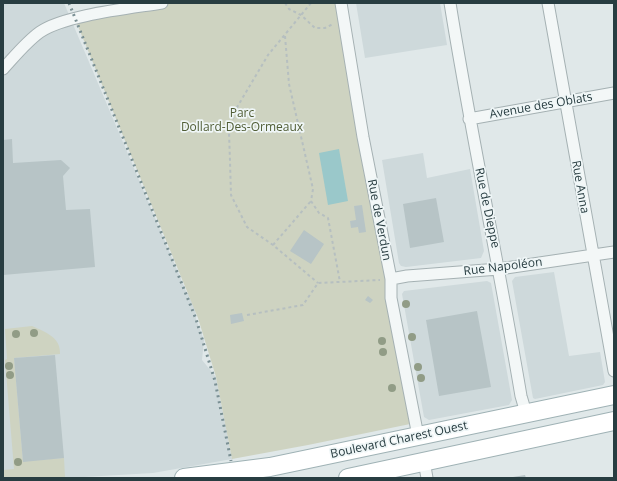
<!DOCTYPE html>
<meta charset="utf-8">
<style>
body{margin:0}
#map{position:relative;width:617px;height:481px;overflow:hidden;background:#e0e8e9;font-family:"Open Sans",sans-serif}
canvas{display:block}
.frame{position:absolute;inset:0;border:4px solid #283d41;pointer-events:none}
</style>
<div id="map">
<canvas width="617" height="481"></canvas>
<div class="frame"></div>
</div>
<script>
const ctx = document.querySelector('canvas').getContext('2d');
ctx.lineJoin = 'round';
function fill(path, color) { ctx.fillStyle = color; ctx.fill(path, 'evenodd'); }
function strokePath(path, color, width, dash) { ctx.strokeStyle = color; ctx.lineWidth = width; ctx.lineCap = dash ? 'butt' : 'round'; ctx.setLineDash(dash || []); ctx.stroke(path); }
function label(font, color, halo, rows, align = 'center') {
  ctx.font = font + ' "Open Sans",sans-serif'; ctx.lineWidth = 3.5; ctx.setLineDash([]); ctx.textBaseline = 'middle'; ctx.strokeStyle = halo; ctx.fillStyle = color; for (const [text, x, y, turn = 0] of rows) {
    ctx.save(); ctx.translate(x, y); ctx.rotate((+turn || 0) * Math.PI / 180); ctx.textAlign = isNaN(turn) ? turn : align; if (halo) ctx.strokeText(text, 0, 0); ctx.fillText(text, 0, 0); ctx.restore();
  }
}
const built = new Path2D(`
 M3 3H64L186 291 195 302 196 319 204 340 202 360 216 377 232 459 153 473 67 478H3Z
 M356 3H440L447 45 365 58Z
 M423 153 427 178 470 169 484 251 481 258 406 267 401 266 399 263 382 160Z
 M554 272 569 356 600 352 605 382 603 385 535 399 533 398 512 281 515 277Z
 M487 281 491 283 512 400 509 405 429 420 424 417 402 294 404 291Z`);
const green = new Path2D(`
 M162 3H341L415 423 308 445 232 459 216 377 198 318 75 19Z
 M32 326C45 332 61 337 60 354L14 358 23 461 64 458 65 477 3 478V470L14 469 5 360 7 359 5 329Z`);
const water = new Path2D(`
 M339 149 348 201 328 205 319 153Z`);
const building = new Path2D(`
 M12 139 13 163 61 160 70 168 63 176 66 210 90 209 95 267 3 275V140Z
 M436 198 444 242 410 248 403 204Z
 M362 205 366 232 359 233 358 227 351 228 350 221 356 220 354 206Z
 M304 230 324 244 311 264 290 251Z
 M368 296 373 300 370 303 365 300Z
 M477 311 491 387 439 396 426 320Z
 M242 313 244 321 231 324 230 315Z
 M55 355 64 458 23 462 14 358Z
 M525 475 526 478H514L513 477Z`);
const path = new Path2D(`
 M285 3 289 9 301 15 315 28H325L333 24
 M311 3 268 55 236 109 229 132 230 161 231 195 247 227 273 245 318 283
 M285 36 289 84 313 189 311 201 319 213 328 218 340 282
 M273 245 311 201
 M247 315 303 305 318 283 380 280`);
const street = new Path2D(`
 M341 3 363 137 391 279V298L418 436
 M450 3C471 134 499 265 521 396L526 413
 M548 3 614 371
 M3 69C15 56 26 42 40 32 64 15 132 8 162 3
 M469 119 614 93
 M391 279 407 276 499 269 614 252
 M424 461 427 478`);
const primary = new Path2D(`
 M184 478 270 467 614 395
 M348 478 614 421`);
const rail = new Path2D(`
 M69 3 196 319 215 381 231 461`);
const trees = [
 [406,304],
 [34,333],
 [16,334],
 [412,337],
 [382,341],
 [383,352],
 [9,366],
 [418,367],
 [10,375],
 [421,378],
 [392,388],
 [18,462]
];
const streetNames = [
 ["Avenue des Oblats",541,106,-10],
 ["Rue Anna",580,187,80],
 ["Rue de Dieppe",487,208,78],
 ["Rue de Verdun",379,220,79],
 ["Rue Napoléon",503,267,-7],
 ["Boulevard Charest Ouest",399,440,-12]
];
const parkNames = [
 ["Parc",242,114],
 ["Dollard-Des-Ormeaux",242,128]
];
fill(built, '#ced9db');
fill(green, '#ced3c1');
fill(water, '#9ac8ca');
fill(building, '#b7c4c6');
strokePath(street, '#a5b1b3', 13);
strokePath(primary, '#9fb2b5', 20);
strokePath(path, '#b6bfc0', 2, [3, 3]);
strokePath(street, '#f3f7f7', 11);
strokePath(primary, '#fff', 18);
strokePath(rail, '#798f93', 3, [2, 4]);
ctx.fillStyle = '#919c86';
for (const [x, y] of trees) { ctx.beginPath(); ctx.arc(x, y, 4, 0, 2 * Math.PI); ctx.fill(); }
label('12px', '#283d41', '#eff6f7', streetNames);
label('12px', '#505d35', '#eff6f7', parkNames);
</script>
